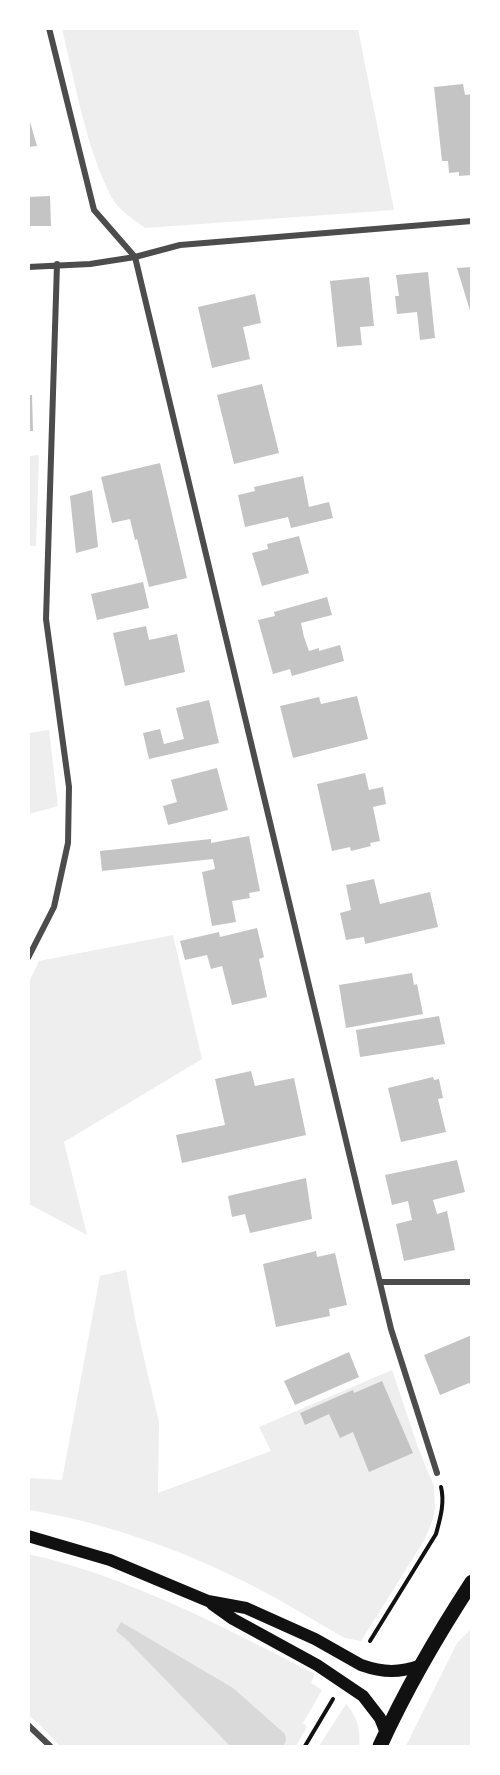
<!DOCTYPE html>
<style>
body{margin:0}
#map{position:relative;width:500px;height:1775px;overflow:hidden;background:#fff;font-family:"DejaVu Sans",sans-serif}
canvas{display:block}
.frame{position:absolute;inset:0;border:30px solid #fff;pointer-events:none}
</style>
<div id="map">
<canvas width="500" height="1775"></canvas>
<div class="frame"></div>
</div>
<script>
const ctx = document.querySelector('canvas').getContext('2d');
ctx.lineJoin = 'round';
function fill(path, color) { ctx.fillStyle = color; ctx.fill(path, 'evenodd'); }
function strokePath(path, color, width, dash) { ctx.strokeStyle = color; ctx.lineWidth = width; ctx.lineCap = dash ? 'butt' : 'round'; ctx.setLineDash(dash || []); ctx.stroke(path); }
const green = new Path2D(`
 M62 29H358L394 210 145 228C133 219 118 210 111 196 86 148 75 82 62 29Z
 M39 455 36 546H29V456Z
 M49 730 58 806 29 814V733Z
 M173 935 202 1059 64 1142 87 1235 29 1204V982L39 961Z
 M126 1270 137 1328 159 1422 158 1493 271 1451 259 1427 392 1370 419 1450 434 1486 435 1508 433 1519 425 1539 361 1641 345 1638C314 1621 285 1602 253 1586 183 1550 107 1523 29 1510L28 1478 62 1480 100 1276Z
 M28 1554C130 1577 223 1627 315 1674L311 1683 322 1690 303 1723 307 1727 296 1746H60L41 1726 29 1716Z
 M471 1629V1746H406L457 1643Z
 M346 1704C357 1716 361 1730 359 1746H319Z`);
const water = new Path2D(`
 M121 1622 233 1688 285 1734 286 1741 283 1746H230L126 1639 116 1631Z`);
const building = new Path2D(`
 M463 84 465 95 471 94 472 99V175L459 176V172L449 173 448 161H442L434 87Z
 M28 115 37 146 28 147Z
 M50 196 51 226H28V197Z
 M472 267V314H471L457 268Z
 M428 272 435 338 420 340 417 312 397 314 395 296H399L396 275Z
 M369 277 374 326 360 327 362 345 337 347 330 281Z
 M255 294 261 323 243 327 250 359 212 368 198 307Z
 M262 384 279 453 234 464 217 395Z
 M28 395H32L33 431H28Z
 M160 463 187 578 149 587 137 539 135 540 130 519 112 523 101 477Z
 M303 476 309 507 329 502 333 518 291 528 288 517 245 527 238 495 255 491 254 487Z
 M92 490 98 547 76 553 70 496Z
 M299 536 309 573 262 586 252 553 268 549 267 544Z
 M143 582 149 608 97 620 91 594Z
 M327 597 332 615 301 623 304 637 309 651 319 648V651L340 645 344 661 292 676 290 669 273 674 258 620 275 616 274 612Z
 M146 626 149 640 177 634 185 672 125 686 113 633Z
 M357 696 368 739 293 758 280 706 319 697 321 704Z
 M209 700 219 743 149 759 143 733 160 729 164 744 184 739 176 708Z
 M217 768 228 810 168 825 163 806 177 802 171 780Z
 M365 773 369 790 383 787 386 804 373 807 380 841 370 843 371 846 351 851 350 847 332 851 317 784Z
 M249 836 260 891 249 893 250 898 232 901 236 922 212 926 202 872 215 869 213 859 102 871 100 851 211 839V843Z
 M374 879 380 904 430 892 438 927 365 944 364 937 346 940 340 913 351 910 346 885Z
 M257 928 264 957 259 959 267 997 232 1005 222 966 211 969 207 955 185 960 180 941 219 932 220 937Z
 M412 973 414 985 417 984 423 1014 346 1028 339 985Z
 M439 1016 445 1044 360 1057 356 1030Z
 M251 1071 255 1086 294 1078 306 1135 182 1163 176 1135 225 1125 215 1079Z
 M433 1077 434 1080 439 1079 443 1098 438 1099 446 1132 401 1142 388 1088Z
 M457 1160 465 1192 433 1200 437 1214 447 1211 455 1250 404 1261 396 1224 412 1220 408 1201 392 1205 385 1175Z
 M306 1178 312 1219 250 1233 245 1214 232 1217 228 1196Z
 M316 1251 317 1257 335 1253 347 1305 329 1309 330 1316 276 1327 263 1264Z
 M472 1335V1388L469 1383 440 1395 424 1355Z
 M349 1352 359 1377 295 1405 284 1381Z
 M382 1381 413 1453 369 1472 353 1432 340 1438 329 1414 305 1425 300 1413 353 1390 354 1393Z`);
const path = new Path2D(`
 M370 1641 436 1534C440 1519 445 1503 441 1487
 M305 1746 333 1699`);
const minor = new Path2D(`
 M49 28 94 210 135 257 391 1329 437 1473
 M28 267 90 264 135 257 180 245 472 221
 M28 958 54 907 68 843 69 787 46 619 57 264
 M381 1282H472
 M28 1725 50 1746`);
const secondary = new Path2D(`
 M28 1536 110 1560 208 1601 246 1608 315 1639 361 1665C384 1673 399 1673 422 1665
 M212 1604 233 1619 317 1665 363 1696 380 1718 386 1733`);
const primary = new Path2D(`
 M380 1746C406 1689 438 1634 472 1582`);
fill(green, '#eee');
fill(water, '#d9d9d9');
fill(building, '#c4c4c4');
strokePath(path, '#111', 4);
strokePath(minor, '#4c4c4c', 6);
strokePath(secondary, '#111', 12);
strokePath(primary, '#111', 15);
</script>
